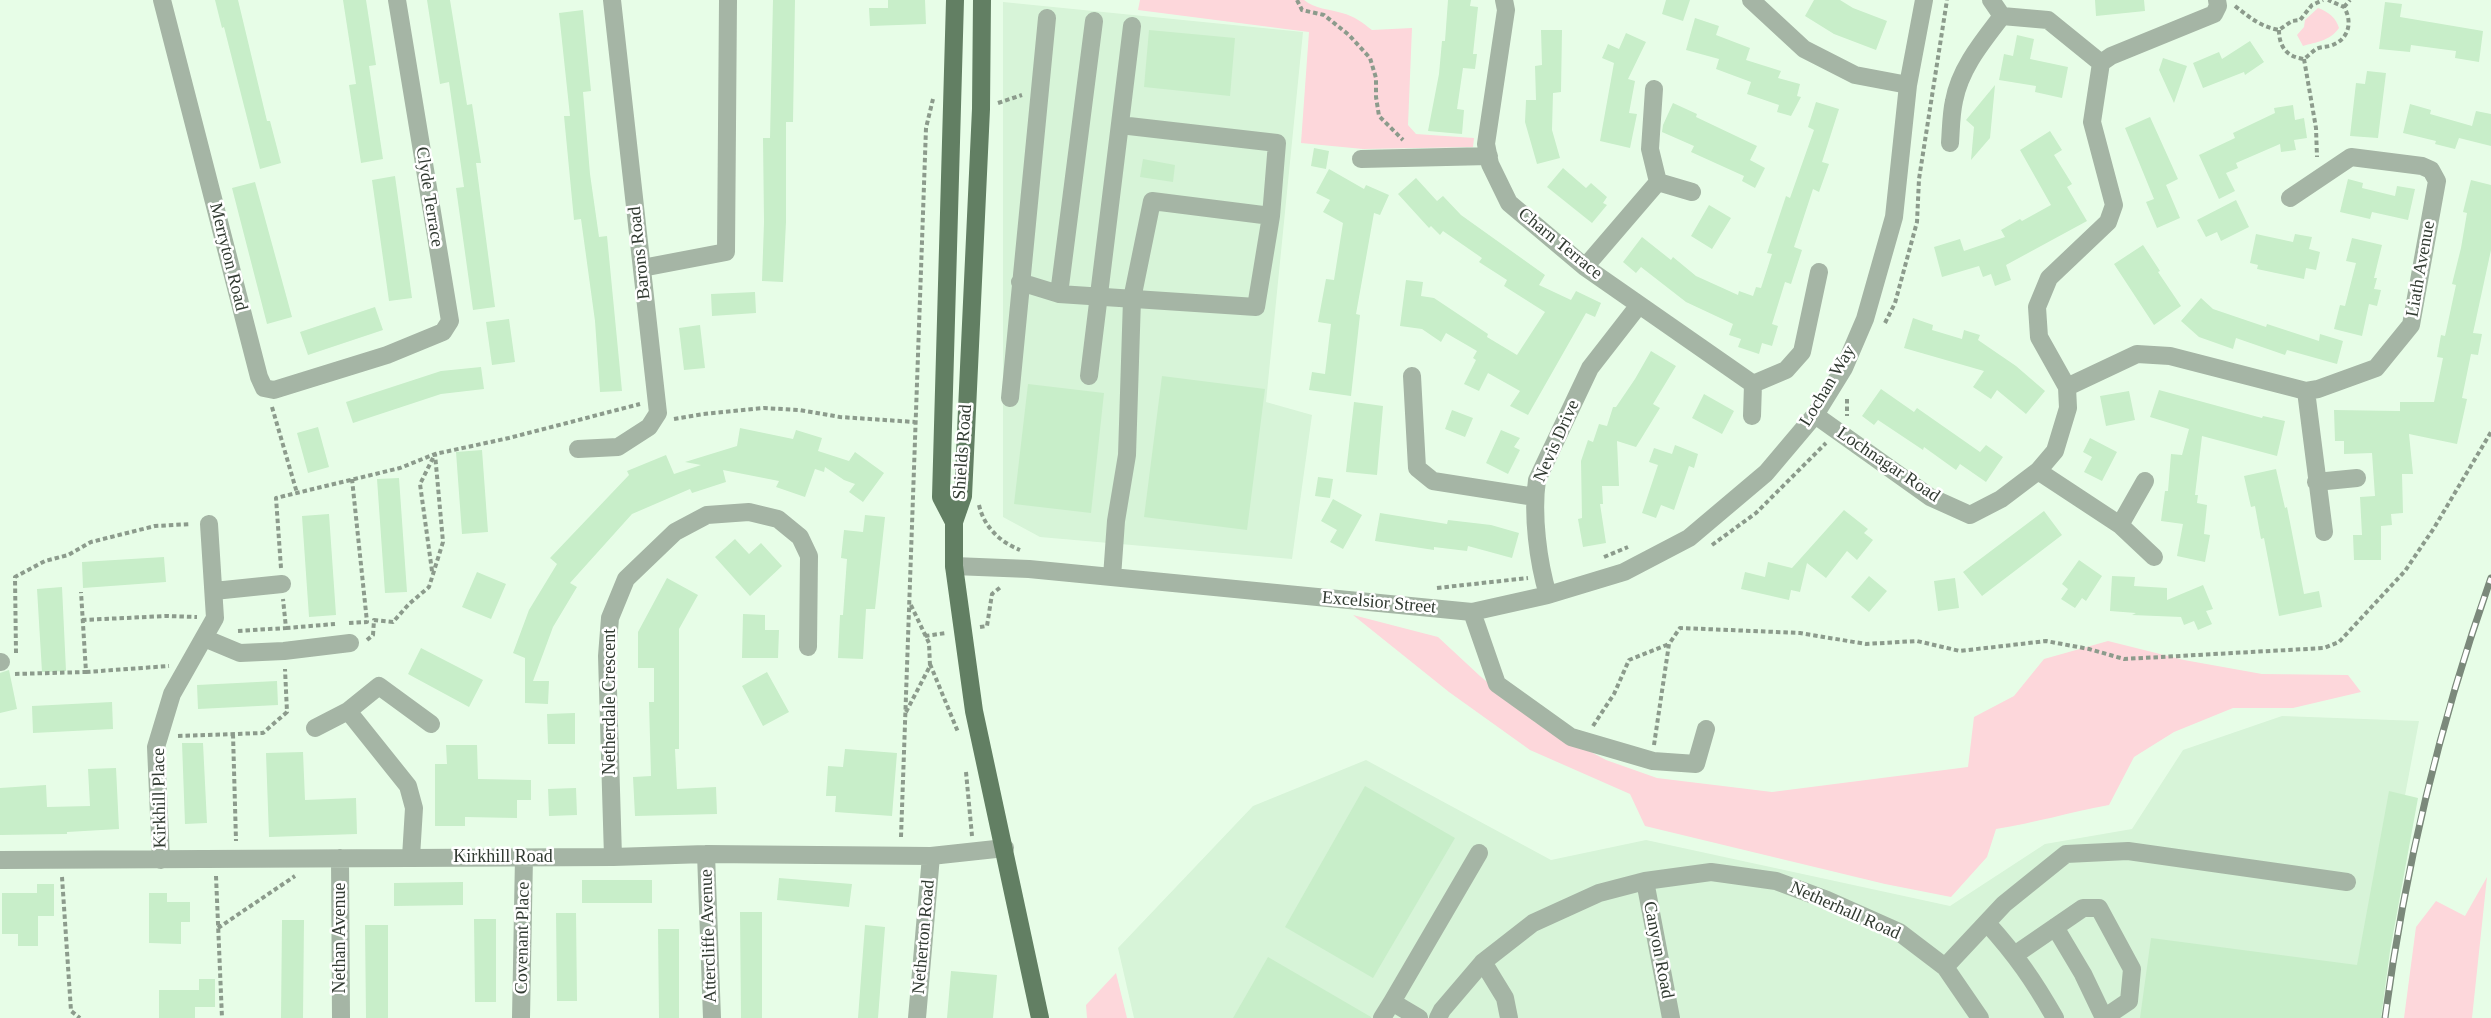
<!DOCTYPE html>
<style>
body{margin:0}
canvas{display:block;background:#e7fde7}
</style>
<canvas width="2491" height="1018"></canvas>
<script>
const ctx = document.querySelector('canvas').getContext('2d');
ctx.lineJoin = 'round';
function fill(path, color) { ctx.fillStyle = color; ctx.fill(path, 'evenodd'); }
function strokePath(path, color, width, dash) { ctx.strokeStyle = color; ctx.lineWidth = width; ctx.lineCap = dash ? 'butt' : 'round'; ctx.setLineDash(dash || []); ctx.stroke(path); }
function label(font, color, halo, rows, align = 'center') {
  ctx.font = font + ' Georgia,serif'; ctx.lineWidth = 5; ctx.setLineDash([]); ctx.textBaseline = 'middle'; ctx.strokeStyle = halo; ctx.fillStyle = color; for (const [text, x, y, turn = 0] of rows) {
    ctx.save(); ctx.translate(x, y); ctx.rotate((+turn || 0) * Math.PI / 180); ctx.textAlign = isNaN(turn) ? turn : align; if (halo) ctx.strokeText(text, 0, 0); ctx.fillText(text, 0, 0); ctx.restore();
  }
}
const built = new Path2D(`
 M1003 2 1303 32 1266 402 1312 415 1292 559 1040 537 1003 517Z
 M2282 716 2419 721 2375 955 2369 1018H1134L1118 948 1253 806 1366 760 1551 860 1646 840 1950 906 2045 844 2132 829 2183 750Z`);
const green = new Path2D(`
 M1140 0H1304C1315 9 1329 9 1342 13 1354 16 1363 23 1372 30L1412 28 1408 125 1416 134 1474 138 1473 147 1363 149 1301 143 1309 32 1138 10Z
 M2318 8C2329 12 2336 18 2339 28 2330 41 2316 42 2303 46L2297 35 2304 27 2305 20Z
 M1353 615 1438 637 1480 676 1535 722 1606 760 1657 778 1772 792 1968 767 1974 717 2014 696 2044 659 2108 641 2184 660 2262 674 2348 675 2361 692 2293 708H2233L2174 732 2134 757 2109 805C2071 812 2034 823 1996 829L1987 857 1951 897 1885 884 1645 826 1630 794 1530 750 1449 692Z
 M2487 877 2472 1018H2404L2416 927 2436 901 2465 916Z
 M1116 973 1127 1018H1087L1086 1005Z`);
const building = new Path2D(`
 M215 0H238L267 121H270L281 163 260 169 224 27 222 28Z
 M343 0H366L376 65 369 66 383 159 361 163 349 85 356 84Z
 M427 0H450L467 105 472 104 481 163H476L495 307 473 310 456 188 464 187 449 82 440 84Z
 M773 0H795L793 122H786V222L783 282 762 281 764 222 763 138H770Z
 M888 0H925L926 24 870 26 869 8H888Z
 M1448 0H1471L1470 6 1478 7 1473 54H1477L1475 69 1463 68 1457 109 1464 110 1462 134 1428 131 1439 74 1442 41H1445Z
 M1666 0H1690L1683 21 1662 14Z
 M1814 0H1840L1853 8 1887 21 1876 50 1834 34 1805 16Z
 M2095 0H2144L2145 11 2096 16Z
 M2385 2 2402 4 2400 17 2483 31 2479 62 2455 58 2456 51 2411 45 2410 52 2379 49Z
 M583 10 591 91 583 92 590 174 599 237 607 236 622 391 600 392 595 321 581 219 574 220 564 116H570L559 13Z
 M1695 18 1719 26 1716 35 1750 48 1746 60 1781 71 1778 78 1800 84 1797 96 1801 97 1791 116 1777 112 1779 105 1747 94 1751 82 1716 69 1719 59 1686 50Z
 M1149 30 1235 38 1230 96 1144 87Z
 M1541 30H1562L1561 92 1553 93 1552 130 1560 158 1537 164 1525 122 1526 100H1536L1535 66 1542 65Z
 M1626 33 1646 42 1628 79 1635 81 1629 113 1637 114 1630 148 1600 141 1614 63 1602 58 1608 44 1619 49Z
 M2017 35 2034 39 2030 59 2068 67 2062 98 2035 92 2036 86 1999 80 2004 54 2013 56Z
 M2250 41 2264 62 2245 75 2244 72 2203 88 2193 63 2219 52 2222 59Z
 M2163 58 2187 66 2174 103 2159 70Z
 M2367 71 2386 73 2378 138 2350 136 2356 83 2365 84Z
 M1995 85 1990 138 1971 160 1974 127 1966 120Z
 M1816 102 1839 109 1822 162 1829 164 1819 192 1813 189 1794 247 1802 250 1791 284 1785 282 1772 324 1778 326 1772 346 1762 343 1759 354 1738 347 1741 339 1729 335 1733 324 1686 302 1641 267 1636 273 1623 262 1642 237 1671 260 1673 257 1696 276 1738 295 1739 291 1753 296 1756 287 1761 288 1772 254 1767 253 1786 196 1790 198 1814 130 1808 127Z
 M1673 103 1697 114 1696 117 1757 146 1750 160 1765 168 1755 188 1742 181 1744 176 1691 152 1694 146 1662 132 1663 125Z
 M2410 104 2431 110 2430 114 2472 126 2476 111 2491 114V146L2459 138 2455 149 2435 144 2436 141 2403 133Z
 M2293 105 2295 120 2304 118 2307 138 2294 140 2296 150 2281 152 2280 144 2236 163 2238 168 2226 173 2235 191 2219 199 2199 155 2235 138 2233 133 2275 113 2274 108Z
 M2150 117 2178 179 2166 185 2180 218 2157 228 2146 202 2154 199 2125 128Z
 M2050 131 2062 150 2054 155 2072 184 2067 187 2087 221 2006 265 2011 280 1995 286 1991 274 1983 277 1979 266 1942 277 1934 247 1960 239 1964 251 2005 237 2001 230 2020 219 2022 221 2051 205 2020 150Z
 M1314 148 1329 151 1326 169 1311 166Z
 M1143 159 1175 165 1173 182 1140 177Z
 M1563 168 1586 188 1591 183 1607 197 1603 203 1607 205 1592 223 1547 187Z
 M1329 169 1364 189 1366 185 1389 195 1380 215 1374 213 1356 314 1360 315 1351 396 1309 390 1312 372 1325 374 1331 324 1318 322 1326 279 1334 280 1343 223 1323 212 1330 200 1316 193Z
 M395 176 412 298 389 301 372 180Z
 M1416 178 1437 201 1443 196 1461 215 1545 275 1539 285 1571 300 1576 291 1601 303 1595 317 1586 313 1528 415 1510 406 1520 391 1488 373 1479 391 1464 384 1476 360 1473 358 1477 351 1446 333 1441 342 1422 329 1400 326 1406 280 1423 282 1421 296 1434 298 1488 334 1487 337 1517 355 1545 312 1504 286 1507 280 1479 262 1482 258 1443 231 1440 235 1431 226 1429 228 1398 194Z
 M2348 179 2363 183 2362 188 2395 196 2397 186 2415 189 2408 220 2372 212 2370 219 2340 212Z
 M2471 180 2491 185V250L2473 333 2482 334 2478 355 2471 354 2462 398 2467 399 2457 444 2409 434 2413 474H2402L2403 513 2391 514 2392 525 2381 526V560H2354L2353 535H2362L2360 497 2375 496 2372 453 2344 454V441H2335L2334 410 2400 411V402H2434L2443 358 2437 357 2441 335 2445 336 2456 285 2452 284 2461 248 2467 213 2463 212Z
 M255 182 292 317 267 324 232 188Z
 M2236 200 2249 227 2221 241 2217 232 2206 237 2197 220Z
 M1709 205 1731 218 1712 249 1691 236Z
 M2256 234 2293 242 2295 234 2312 237 2309 249 2320 252 2316 270 2306 268 2304 279 2257 269 2258 265 2250 263Z
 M2352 238 2382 245 2374 278H2377L2374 289 2381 290 2377 306 2369 304 2362 336 2334 329 2340 305 2345 306 2356 263 2346 261Z
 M2143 245 2160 271 2158 272 2181 306 2154 325 2114 264Z
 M755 292 756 313 712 316 711 294Z
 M2201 298 2213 309 2266 327 2267 324 2319 341 2320 334 2343 341 2337 364 2287 350 2285 355 2236 338 2233 349 2199 337 2181 321Z
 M375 307 383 330 308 355 300 332Z
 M1913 318 1933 325 1932 330 1962 339 1964 330 1980 335 1978 340 2016 366 2045 391 2026 414 1997 390 1991 399 1973 387 1984 371 1904 348Z
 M509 319 515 362 492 365 486 322Z
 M700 325 705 368 684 370 679 328Z
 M1651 351 1676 366 1653 404 1660 408 1636 447 1617 441 1619 486H1602L1603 504H1600L1606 543 1583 547 1578 519 1582 518 1581 461 1588 440 1593 442 1599 424 1607 426 1613 407H1616L1635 379Z
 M481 367 484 389 441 394 353 423 346 402 441 371Z
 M1162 376 1265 389 1247 530 1144 517Z
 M1028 384 1104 393 1091 513 1014 504Z
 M1881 389 1914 412 1917 408 1980 452 1986 445 2003 457 1986 482 1960 464 1956 470 1924 447 1923 450 1878 420 1874 425 1862 416Z
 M2159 390 2262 418 2263 416 2285 421 2277 456 2202 436 2195 495H2198L2197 503 2207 505 2204 534 2210 535 2205 562 2177 556 2183 524 2161 521 2165 491H2168L2171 454 2182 455 2189 429 2150 417Z
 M2129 391 2135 420 2106 426 2100 396Z
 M1704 394 1734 411 1722 434 1692 418Z
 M1354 402 1383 406 1377 475 1346 472Z
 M1452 410 1473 418 1465 437 1445 429Z
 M318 427 329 467 308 473 297 433Z
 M740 428 793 439 796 430 822 438 818 451 849 461 855 452 884 473 863 502 849 492 855 484 844 480 825 467 824 472 815 469 805 497 776 487 779 481 723 470 726 482 692 493 690 489 632 514 570 583 577 587 553 627 533 681H549L548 704 525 703V658L513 653 529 610 557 564 550 558 629 475 627 471 666 455 674 474 701 465 685 462 737 446Z
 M1501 430 1520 438 1514 447 1520 450 1508 474 1486 463Z
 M2090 438 2117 452 2102 481 2084 472 2092 457 2083 452Z
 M1675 445 1698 454 1694 468 1689 466 1674 510 1661 505 1656 518 1642 513 1658 465 1649 462 1654 448 1672 454Z
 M482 450 488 532 462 534 456 452Z
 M2276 469 2285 508 2287 507 2304 594 2319 591 2322 607 2279 616 2264 538 2261 539 2255 506 2251 507 2244 476Z
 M1318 477 1333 479 1330 498 1315 496Z
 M399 478 407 592 385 593 377 479Z
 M1333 499 1362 515 1343 549 1330 542 1337 530 1321 521Z
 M1844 510 1868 529 1864 533 1873 540 1857 560 1847 551 1826 578 1807 563 1800 592 1791 590 1789 600 1741 589 1745 572 1765 577 1768 562 1792 568Z
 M2044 511 2062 535 1982 596 1963 572Z
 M1380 513 1447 524 1448 520 1491 525 1519 533 1512 558 1468 546 1467 551 1434 547V550L1375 541Z
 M329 514 336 615 309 617 302 516Z
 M865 515 885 517 875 609H866L863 659 838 658 840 615H843L847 559 841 558 844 530 863 532Z
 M735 539 749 554 761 543 782 566 750 596 715 557Z
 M164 557 166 582 83 588 82 562Z
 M2079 560 2102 576 2086 601 2082 598 2075 608 2061 599 2068 589 2062 584Z
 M477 572 506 584 491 619 462 607Z
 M1869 576 1887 591 1869 612 1851 597Z
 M2112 576 2135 577 2134 586 2167 588V600L2203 585 2213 609 2206 611 2212 624 2198 630 2194 621 2184 625 2181 617 2132 615 2136 613 2110 611Z
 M667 578 698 595 679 629V749H675L677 789 716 787 717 814 635 816 633 777 651 776 649 702H654V668H638V632Z
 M1955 578 1959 608 1938 611 1934 581Z
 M62 587 66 671 42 672 37 589Z
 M743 614 765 615V630H779L778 658H742Z
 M421 648 483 680 469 707 408 674Z
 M9 670 17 709 0 713V673Z
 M767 672 789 712 763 726 742 686Z
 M277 681 278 705 198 709 197 685Z
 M112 702 113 729 33 733 32 706Z
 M575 713V744H548L547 714Z
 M182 743H203L207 823 185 824Z
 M446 745H477L478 779 531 780V800H517V818L465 817V826H435V764H447Z
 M845 749 897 753 892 816 835 812 836 796H826L828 766 843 767Z
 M303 752 305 800 356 798 357 834 269 837 266 753Z
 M116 768 119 829 67 832V834L0 835V788L46 785 47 807 90 806 88 769Z
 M1365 786 1455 838 1373 978 1285 927Z
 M576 788 577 815 549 816 548 789Z
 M2389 791 2418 798 2390 951 2381 1018H2140L2151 938 2357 965Z
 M779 878 852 884 849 907 777 900Z
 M582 880H652V903H582Z
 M463 882V905L394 906V883Z
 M37 884H54V916H38V946H18V934H2V893H37Z
 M149 893H167V902H190V922H181V944L149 943Z
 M740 912H762V1018H741Z
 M556 913H576L577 1001H557Z
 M474 919H496V1002H475Z
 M282 920H304L303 1018H281Z
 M365 925H388V1018H366Z
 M865 925 885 927 878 1018H858Z
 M658 929H679V1018H659Z
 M1268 957 1371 1017V1018H1233Z
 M951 971 997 975 993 1018H947Z
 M199 979H215V1007H195V1018H159V990H199Z`);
const path = new Path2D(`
 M1297 0 1302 10 1324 15 1349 35 1370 58 1376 78V97L1379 116 1403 140
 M2235 6C2249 17 2261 27 2279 30L2292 21 2300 20 2312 5 2323 0
 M2344 7 2350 0
 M2279 30C2279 47 2287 57 2304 59 2308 56 2312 52 2316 49 2320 47 2325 47 2330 46 2349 40 2353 22 2344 7L2328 0
 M2304 59 2316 128 2317 157
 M998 103 1022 95
 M1885 323 1895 303 1917 222 1919 179 1947 0
 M1847 399V416
 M272 407 297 493
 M674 419 703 414 764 408 799 410 840 417 915 422
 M979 505C984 527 1000 542 1020 550
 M1712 545 1756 513 1826 443
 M1604 557 1628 547
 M281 568 276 498 400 468 435 454 509 438 640 404
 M432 571 420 484 435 454
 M1437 588 1528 578
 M82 620 167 616 197 617
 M349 623 367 622 352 479
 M980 627 987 626 992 594 1002 586
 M286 628 335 624
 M238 631 286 628 283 599
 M925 636 946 633
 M367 640 373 635 374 620 393 622 409 604 429 587 443 542 435 454
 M16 653 15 577 45 561 68 555 91 542 155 526 191 524
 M930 664 958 732
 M86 672 169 666
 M15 674 86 672 81 592
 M906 712 930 666 929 643 909 601
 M1593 726 1614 694 1629 660 1669 644
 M233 734 236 841
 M178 736 263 733 287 712 285 669
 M1654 745 1669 644 1680 628 1800 633 1866 644 1917 641 1960 651 2046 641 2089 649 2124 659 2324 648 2339 642 2405 571 2434 528 2491 432
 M966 772 972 836
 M901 837 926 128 933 99
 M216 876 222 1018
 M62 877 71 1011 80 1018
 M218 928 295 876`);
const minor = new Path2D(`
 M162 0 259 377 264 388 274 390 387 355 443 332 450 321 397 0
 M1504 0 1506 10 1486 144 1490 164 1509 203 1585 267 1753 384 1786 370 1802 352 1819 272
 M1751 0 1804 49 1855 75 1908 85
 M1991 0 2002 16
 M1120 125 1277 143 1271 216
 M1950 143C1951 129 1951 114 1954 101 1960 68 1983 41 2002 16L2048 20 2101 63
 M1361 159 1489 156
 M1658 182 1692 192
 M1585 267 1658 182 1650 149 1654 89
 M642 268 726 252 728 0
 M1020 282 1059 294 1256 307 1271 216 1152 201 1132 299 1127 455 1116 521 1112 577
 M1059 294 1094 21
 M1089 376 1132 26
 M1412 376 1417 468 1433 481 1535 497
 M2067 387 2137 354 2170 356 2306 391 2318 389 2376 368 2411 325 2437 181 2431 170 2422 166 2351 157 2290 198
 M2306 391 2324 532
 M1010 398 1047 18
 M1815 415 1930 497 1970 515 2001 499 2038 471 2055 451 2068 408 2067 387 2039 337 2037 307 2049 278 2108 222 2114 205 2092 122 2101 63 2111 56 2214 14 2218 6 2217 0
 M1752 416 1753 384
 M578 449 618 447 649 427 658 413 612 0
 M2038 471 2120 525 2154 557
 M2316 482 2357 478
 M2120 525 2145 481
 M954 566 1029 569 1472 612 1548 595 1624 572 1689 538 1766 473 1815 415 1844 368 1865 319 1894 217 1908 85 1924 0
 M214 591 282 584
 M1548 595C1538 562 1532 514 1537 480L1590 368 1639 305
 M1472 612 1497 684 1571 737 1653 761 1696 764 1706 729
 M204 638 240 653 284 651 350 643
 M0 662H1
 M348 711 408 786 414 808 411 857
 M315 728 348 711 379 686 431 724
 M706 854 712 1018
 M613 857 607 656 610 618 626 579 675 532 707 515 749 512 778 519 800 537 809 556 808 647
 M340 858 341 1018
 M0 860 613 857 706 854 931 856 1005 848
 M161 860 156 747 172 694 215 618 209 524
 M1645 881 1671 1018
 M1987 923C2016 955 2034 981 2055 1018
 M2055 927 2083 974 2104 1018
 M2016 954 2083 908H2099L2132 969 2129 1001 2104 1018
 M1483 962 1505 998 1509 1018
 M1945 967 2004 904 2066 854 2128 851 2347 882
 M521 1018 524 857
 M917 1018 931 856
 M1382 1018 1392 1002
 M1419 1018 1392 1002 1479 853
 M1438 1018 1442 1010 1483 962 1533 923 1599 893 1645 881 1711 872 1776 881 1827 900 1899 932 1945 967 1980 1018`);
const major = new Path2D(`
 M982 0 981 109 963 496 954 522V566L974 711 1040 1018
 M954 522 941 497 955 0`);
const rail = new Path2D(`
 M2385 1018C2405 867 2440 722 2491 578`);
const streetNames = [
 ["Clyde Terrace",429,197,81],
 ["Charn Terrace",1560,244,39],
 ["Barons Road",640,253,-96],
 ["Merryton Road",228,257,76],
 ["Liath Avenue",2421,269,-80],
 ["Lochan Way",1828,386,-59],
 ["Nevis Drive",1557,441,-66],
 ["Shields Road",963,452,-86],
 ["Lochnagar Road",1888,465,34],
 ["Excelsior Street",1379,603,5],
 ["Netherdale Crescent",610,702,-90],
 ["Kirkhill Place",160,798,-91],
 ["Kirkhill Road",503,857],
 ["Netherhall Road",1845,911,24],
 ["Attercliffe Avenue",709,936,-92],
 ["Netherton Road",924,937,-85],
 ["Nethan Avenue",340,938,-90],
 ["Covenant Place",523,938,-89],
 ["Canyon Road",1658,950,79]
];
fill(built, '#d7f4d8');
fill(green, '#fdd7db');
fill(building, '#c8eec9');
strokePath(path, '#8c9b8c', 4, [4.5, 3]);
strokePath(minor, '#a5b5a5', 18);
strokePath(major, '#627f63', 18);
strokePath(rail, '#7b897b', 7);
strokePath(rail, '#fff', 4.5, [14]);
label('18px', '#313a31', '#fff', streetNames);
</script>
